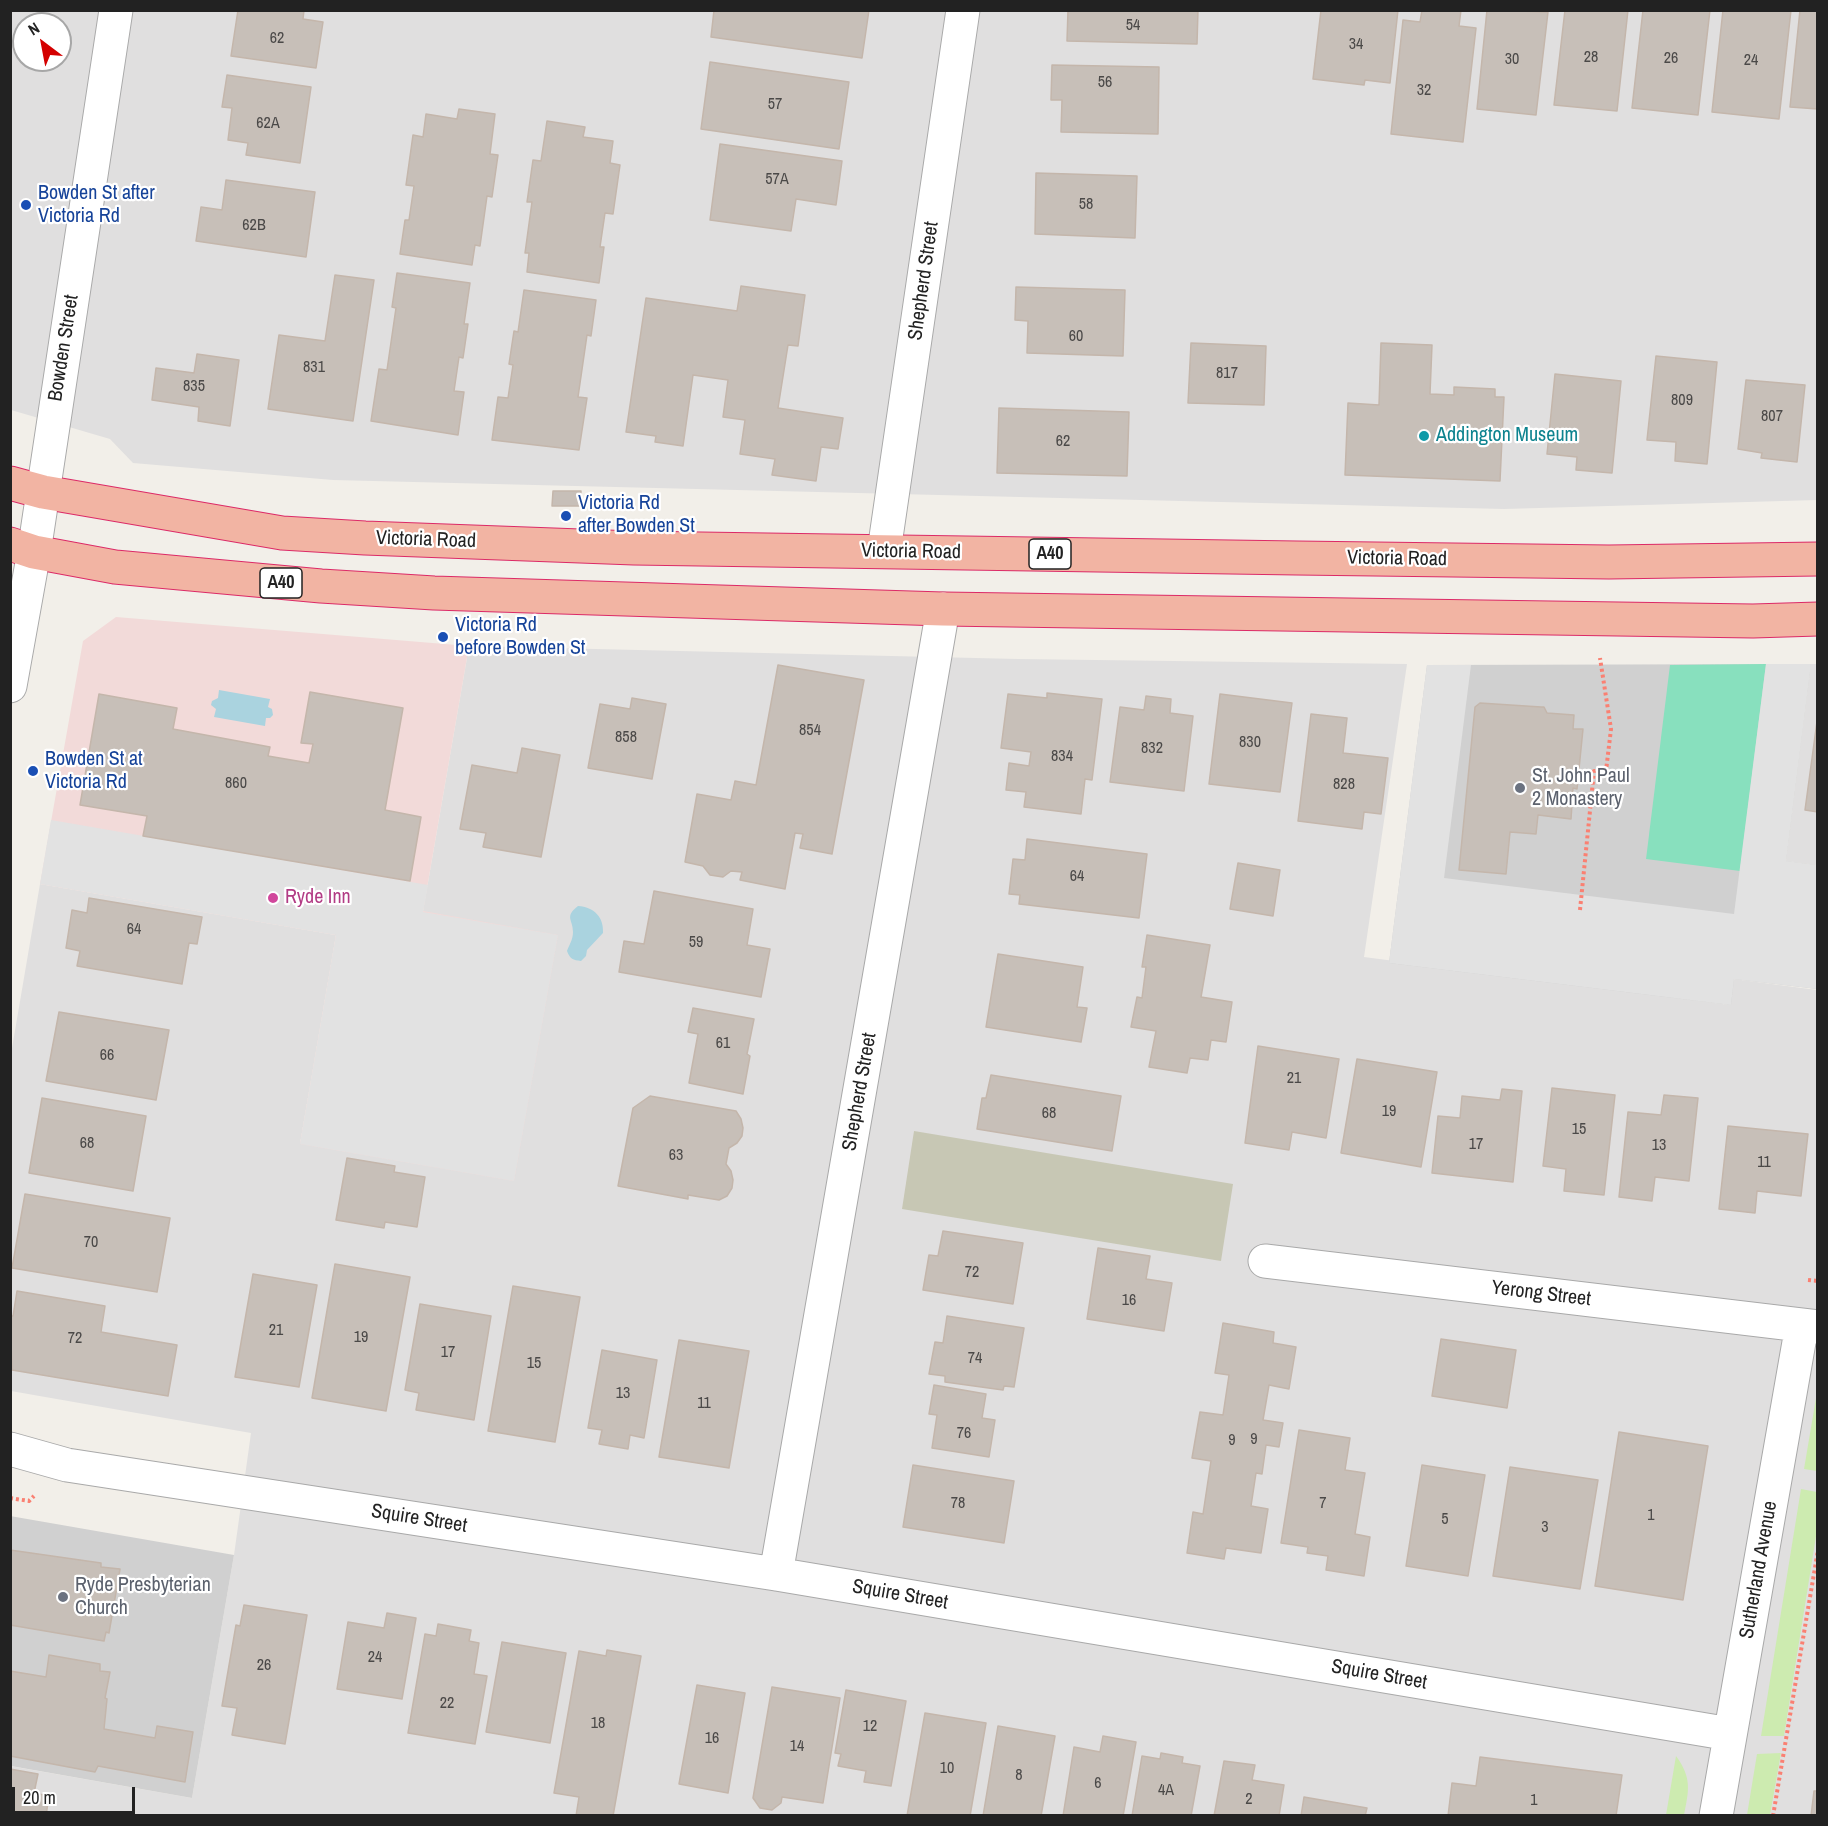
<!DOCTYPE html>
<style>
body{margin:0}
#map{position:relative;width:1828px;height:1826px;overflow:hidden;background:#f2efe9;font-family:"Archivo Narrow",sans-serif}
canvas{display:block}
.frame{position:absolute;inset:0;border:12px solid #222;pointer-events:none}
.north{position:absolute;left:12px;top:12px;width:60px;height:60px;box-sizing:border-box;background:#fff;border:2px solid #a7a7a7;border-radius:50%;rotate:328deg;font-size:16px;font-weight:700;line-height:24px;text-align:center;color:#222}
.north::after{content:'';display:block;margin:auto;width:21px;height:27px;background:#d40000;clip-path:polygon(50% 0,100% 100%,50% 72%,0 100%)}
.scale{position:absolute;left:12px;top:1787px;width:123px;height:27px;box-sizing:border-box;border:3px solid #222;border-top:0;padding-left:8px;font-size:18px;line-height:21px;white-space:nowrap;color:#222;-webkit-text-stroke:4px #fff;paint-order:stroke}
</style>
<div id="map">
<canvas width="1828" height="1826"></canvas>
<div class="frame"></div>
<div class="north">N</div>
<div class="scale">20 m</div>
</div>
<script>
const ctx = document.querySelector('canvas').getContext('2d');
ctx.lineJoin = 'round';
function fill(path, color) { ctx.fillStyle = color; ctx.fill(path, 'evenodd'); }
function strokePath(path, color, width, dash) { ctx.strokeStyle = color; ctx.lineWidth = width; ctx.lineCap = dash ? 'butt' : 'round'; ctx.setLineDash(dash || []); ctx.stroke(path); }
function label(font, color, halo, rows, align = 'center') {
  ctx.font = font + ' "Archivo Narrow",sans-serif'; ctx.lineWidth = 4.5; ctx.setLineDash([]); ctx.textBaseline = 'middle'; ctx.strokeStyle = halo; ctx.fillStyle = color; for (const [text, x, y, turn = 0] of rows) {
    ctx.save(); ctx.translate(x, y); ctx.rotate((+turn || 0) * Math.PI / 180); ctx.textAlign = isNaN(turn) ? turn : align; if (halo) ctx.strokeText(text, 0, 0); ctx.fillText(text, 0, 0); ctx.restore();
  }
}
const residential = new Path2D(`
 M10 11H1817V500L1504 509 333 480 133 463 110 439 11 410ZM24 24H60V60H24Z
 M469 646 1018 659 1407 664 1364 957 1730 1005 1734 979 1817 990V1815L11 1816 10 1766 192 1798 234 1555 251 1433 11 1391V1054L40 884 336 935 300 1144 423 911Z
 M1811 664H1817V865L1786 861Z`);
const commercial = new Path2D(`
 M116 617 469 646 423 911 558 935 514 1181 300 1144 336 935 40 884 83 641Z`);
const religious = new Path2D(`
 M1811 664 1786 861 1817 865V989L1734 979 1731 1005 1389 963 1427 665Z
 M10 1516 234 1555 192 1798 11 1766Z`);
const construction = new Path2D(`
 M914 1131 1233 1184 1221 1261 902 1209Z`);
const grass = new Path2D(`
 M1817 1392V1471L1804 1469Z
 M1801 1489 1817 1492V1530L1784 1736H1761Z
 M1781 1753 1770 1815H1747L1757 1754Z
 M1676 1756C1692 1778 1689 1790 1684 1815H1666Z`);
const pitch = new Path2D(`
 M1766 664 1740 871 1646 859 1670 665Z`);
const parking = new Path2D(`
 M1766 664H1811L1786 861 1817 865V989L1734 979 1731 1005 1389 963 1427 665H1471L1444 878 1734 914Z
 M51 820 428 885 423 912 558 935 514 1181 300 1144 336 935 40 884Z`);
const water = new Path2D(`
 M219 690 270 699 268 707 272 709 273 715 270 718H266L265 726 214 717 216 709 211 705 212 701 218 698Z
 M578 906C594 907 604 917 603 933L587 950 586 956 581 961C573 960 570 959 567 951 569 945 573 940 573 932 573 919 564 917 578 906Z`);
const building = new Path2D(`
 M238 10H304L303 19 323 22 316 68 231 56Z
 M714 10H869L862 58 711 37Z
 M1068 10H1198L1197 44 1067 41Z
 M1321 10H1398L1390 83 1365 80 1364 85 1313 79Z
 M1422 10H1461L1459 26 1476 28 1463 142 1391 134 1403 20 1420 22Z
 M1487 10 1548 12 1536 115 1477 109Z
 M1565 10H1628L1617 111 1554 105Z
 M1643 10H1710L1698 115 1632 108Z
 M1723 10H1791L1779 119 1712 112Z
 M1800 10H1818V109L1790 107Z
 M710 62 849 82 839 149 701 129Z
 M1052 65 1159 67 1158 134 1061 132 1062 100H1051Z
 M227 75 311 87 300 163 246 155 248 143 228 140 232 108 222 107Z
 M459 109 495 114 490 154 498 155 492 197 487 196 480 246 475 245 472 265 400 254 405 220H409L414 186 406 185 413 135 423 137 426 114 457 119Z
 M547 121 585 127 583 137 613 141 610 163 620 165 613 214 605 213 600 247H604L599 283 527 272 529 253H525L532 202H527L533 160 541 161Z
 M720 144 842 161 836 205 796 199 791 231 710 220Z
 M1036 173 1137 176 1135 238 1035 234Z
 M226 180 315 192 306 257 196 241 201 207 222 210Z
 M397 273 470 283 464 324H468L463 358 459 357 454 391 464 392 458 435 371 421 379 369 387 370 396 308 392 307Z
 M335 275 374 280 353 421 268 409 279 335 325 341Z
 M741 286 805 295 798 346 788 345 778 408 843 418 838 449 821 447 816 481 772 475 775 459 740 454 745 420 723 417 728 380 693 375 683 446 655 442 656 436 626 432 646 298 737 311Z
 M1016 287 1125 290 1123 356 1027 353 1028 321 1015 320Z
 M524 290 596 300 591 336 587 335 578 397 587 398 579 450 492 440 498 397 508 398 513 365 509 364 514 331 518 332Z
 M1191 343 1266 346 1264 405 1188 403Z
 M1381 343 1432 345 1430 394 1454 395V387L1495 389V397H1504L1500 481 1345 475 1348 403 1379 405Z
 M197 354 239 360 230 426 198 421 199 407 152 400 156 368 194 373Z
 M1656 356 1717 362 1707 464 1675 461 1676 442 1647 440Z
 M1555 374 1621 381 1612 473 1576 470 1577 457 1547 454Z
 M1746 380 1805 385 1797 462 1761 458 1762 453 1738 449Z
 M999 408 1129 412 1127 476 997 473Z
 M553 491H581L580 506H552Z
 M778 665 864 680 832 854 800 848 803 834 795 833 785 889 740 880 742 872 731 871 723 877 710 875 703 866 685 862 697 794 731 800 735 781 756 785Z
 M310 692 403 708 385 810 421 817 410 881 143 836 147 816 80 805 99 694 177 708 173 729 270 747 268 756 309 763 313 744 301 743Z
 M1047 693 1102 699 1092 780 1085 779 1081 814 1024 807 1026 792 1006 790 1009 763 1029 766 1031 752 1001 748 1008 694 1047 698Z
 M1220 694 1292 703 1280 792 1209 784Z
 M1146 696 1171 699 1170 713 1193 716 1184 791 1110 782 1120 707 1144 710Z
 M632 698 666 704 652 779 588 768 600 704 630 709Z
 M1480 703 1541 707H1544L1547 713 1574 715 1573 729H1583L1577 789 1573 788 1571 819 1538 815 1536 834 1510 832 1506 874 1459 870 1475 707Z
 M1311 714 1347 718 1343 753 1388 758 1381 814 1364 812 1362 829 1298 821Z
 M1818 714V812L1805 810Z
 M522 748 560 755 541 857 483 847 486 833 460 829 472 765 517 773Z
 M1027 839 1147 854 1139 918 1019 904 1020 895 1009 894 1013 859 1025 860Z
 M1238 863 1280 870 1273 916 1230 909Z
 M654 891 753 909 747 945 770 949 761 997 619 972 624 941 644 944Z
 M89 898 202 917 197 944 189 943 182 984 77 966 80 951 66 948 72 910 87 913Z
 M1147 935 1210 945 1201 997 1232 1002 1226 1042 1211 1040 1208 1060 1190 1058 1187 1073 1149 1067 1156 1031 1131 1027 1137 997 1142 998 1146 967H1142Z
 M998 954 1083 967 1077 1007 1087 1008 1081 1042 986 1027Z
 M693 1008 754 1019 747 1054 750 1056 743 1094 689 1083 698 1034 688 1032Z
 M59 1012 169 1030 156 1100 46 1081Z
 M1258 1046 1339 1059 1326 1138 1292 1132 1289 1150 1245 1143Z
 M1357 1059 1437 1072 1421 1167 1341 1153Z
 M991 1075 1121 1096 1112 1151 977 1129 982 1098H986Z
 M1552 1088 1615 1095 1604 1195 1564 1191 1566 1169 1543 1166Z
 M1502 1089 1522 1091 1513 1182 1432 1173 1438 1116 1460 1118 1462 1096 1500 1100Z
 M1664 1095 1698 1098 1689 1181 1655 1177 1652 1201 1619 1197 1628 1112 1661 1115Z
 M650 1096 736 1111 741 1119 743 1128 742 1136 737 1143 729 1148 726 1164 731 1171 733 1180 732 1188 727 1196 719 1200 688 1195V1199L618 1186 633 1108Z
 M42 1098 146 1116 133 1191 29 1173Z
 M1728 1126 1808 1134 1801 1196 1757 1191 1755 1213 1719 1209Z
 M347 1158 395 1166 394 1172 425 1177 417 1227 385 1222 384 1228 336 1220Z
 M25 1194 170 1218 157 1292 12 1268Z
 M943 1231 1023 1243 1013 1304 923 1290 929 1255 938 1256Z
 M1098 1248 1150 1256 1146 1279 1172 1283 1164 1331 1087 1319Z
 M335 1264 410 1277 386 1411 312 1398Z
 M253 1274 317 1285 299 1387 235 1377Z
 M513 1286 580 1297 555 1442 488 1431Z
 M17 1291 105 1306 101 1332 177 1345 168 1396 12 1370 10 1316H13Z
 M420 1304 491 1316 474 1420 416 1410 419 1393 405 1390Z
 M947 1316 1024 1328 1014 1387 1004 1386 1003 1390 945 1382V1376L929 1374 935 1342 943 1343Z
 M1223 1323 1274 1332 1273 1343 1296 1347 1289 1389 1269 1385 1263 1420 1283 1423 1279 1447 1266 1445 1262 1474 1256 1473 1251 1506 1268 1509 1261 1553 1226 1548 1224 1559 1187 1553 1193 1512 1203 1514 1211 1461 1192 1458 1200 1412 1223 1415 1229 1375 1215 1373Z
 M1441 1339 1516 1350 1507 1408 1432 1396Z
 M679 1340 749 1351 729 1468 659 1457Z
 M602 1350 657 1360 644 1438 630 1435 628 1449 599 1444 602 1430 588 1428Z
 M934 1385 986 1394 982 1418 995 1420 989 1457 932 1448 937 1415 929 1414Z
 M1299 1430 1350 1438 1345 1470 1365 1473 1355 1534 1370 1537 1364 1576 1326 1570 1328 1556 1307 1553 1308 1547 1281 1543Z
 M1619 1432 1708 1446 1683 1600 1595 1586Z
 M913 1465 1014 1481 1004 1543 903 1527Z
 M1422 1465 1485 1475 1468 1576 1406 1566Z
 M1510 1467 1598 1480 1580 1589 1493 1576Z
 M10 1550 101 1563V1567L120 1569 109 1633 106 1632 104 1641 10 1625Z
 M244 1605 307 1615 285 1744 232 1735 237 1708 222 1706 236 1625 240 1626Z
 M387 1613 416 1618 402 1699 337 1689 348 1622 384 1628Z
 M438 1624 471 1630 469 1641 479 1643 474 1674 487 1676 475 1744 408 1733 425 1634 436 1636Z
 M502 1642 566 1653 550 1743 486 1732Z
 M607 1650 641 1656 613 1816H576L579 1797 554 1793 579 1651 606 1656Z
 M49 1655 100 1664V1671L110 1672 105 1698 107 1699 104 1729 155 1738 157 1726 193 1732 185 1782 98 1766 95 1772 10 1756V1671L46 1677Z
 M697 1685 745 1693 728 1793 679 1784Z
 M772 1687 840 1698 823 1803 782 1797 781 1803 772 1810 760 1808 753 1798Z
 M846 1690 906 1701 891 1786 864 1782 866 1771 838 1766 841 1754 835 1753Z
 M925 1713 986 1723 970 1816H907Z
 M998 1726 1055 1736 1041 1816H983Z
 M1103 1736 1136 1742 1123 1816H1063L1074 1747 1100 1752Z
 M1161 1753 1183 1757 1182 1763 1200 1766 1191 1816H1132L1142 1756 1160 1759Z
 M1480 1757 1622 1775 1616 1816H1448L1452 1783 1476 1786Z
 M1224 1761 1255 1765 1252 1780 1284 1785 1279 1816H1214Z
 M10 1769 38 1774 34 1793 49 1796 46 1816H10Z
 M1814 1791H1818V1816H1811Z
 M1304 1797 1367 1808 1365 1816H1301Z`);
const path = new Path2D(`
 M1580 910 1594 771H1606L1611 729 1600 658
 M1808 1280 1818 1281
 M10 1498 29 1501 34 1496
 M1773 1816 1818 1550`);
const minor = new Path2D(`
 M884 551 963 10
 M1265 1261 1818 1327
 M10 1449 67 1465 776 1574 1730 1734
 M776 1574 943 609
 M1716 1816 1802 1325`);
const tertiary = new Path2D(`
 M10 686 34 552 116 10`);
const trunk = new Path2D(`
 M10 483 43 492 282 533 365 538 634 548 1297 558 1609 562 1818 559
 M10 544 34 552 115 567 321 586 434 593 943 609 1753 621 1818 619`);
const markers = [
 [26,205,6,"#1a4fb4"],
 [1424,436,6,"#0f9aa8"],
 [566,516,6,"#1a4fb4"],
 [443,637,6,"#1a4fb4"],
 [33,771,6,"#1a4fb4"],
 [1520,788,6,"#6b7280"],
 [273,898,6,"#d1479c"],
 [63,1597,6,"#6b7280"]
];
const numberNames = [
 ["54",1133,26],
 ["62",277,39],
 ["34",1356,45],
 ["28",1591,58],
 ["26",1671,59],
 ["30",1512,60],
 ["24",1751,61],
 ["56",1105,83],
 ["32",1424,91],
 ["57",775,105],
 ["62A",268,124],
 ["57A",777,180],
 ["58",1086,205],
 ["62B",254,226],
 ["60",1076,337],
 ["831",314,368],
 ["817",1227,374],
 ["835",194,387],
 ["809",1682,401],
 ["807",1772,417],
 ["62",1063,442],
 ["854",810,731],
 ["858",626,738],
 ["830",1250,743],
 ["832",1152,749],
 ["834",1062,757],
 ["860",236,784],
 ["828",1344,785],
 ["64",1077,877],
 ["64",134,930],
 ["59",696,943],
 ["61",723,1044],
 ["66",107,1056],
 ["21",1294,1079],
 ["19",1389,1112],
 ["68",1049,1114],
 ["15",1579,1130],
 ["68",87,1144],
 ["17",1476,1145],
 ["13",1659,1146],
 ["63",676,1156],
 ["11",1764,1163],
 ["70",91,1243],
 ["72",972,1273],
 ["16",1129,1301],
 ["21",276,1331],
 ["19",361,1338],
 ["72",75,1339],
 ["17",448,1353],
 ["74",975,1359],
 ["15",534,1364],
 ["13",623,1394],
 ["11",704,1404],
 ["76",964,1434],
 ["9",1254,1440],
 ["9",1232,1441],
 ["78",958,1504],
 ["7",1323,1504],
 ["1",1651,1516],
 ["5",1445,1520],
 ["3",1545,1528],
 ["24",375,1658],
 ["26",264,1666],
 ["22",447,1704],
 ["18",598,1724],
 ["12",870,1727],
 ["16",712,1739],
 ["14",797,1747],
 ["10",947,1769],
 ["8",1019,1776],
 ["6",1098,1784],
 ["4A",1166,1791],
 ["2",1249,1800],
 ["1",1534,1801]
];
const shields = [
 [1050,554,42],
 [281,583,42]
];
const shieldNames = [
 ["A40",1050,554],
 ["A40",281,583]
];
const transitNames = [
 ["Bowden St after",38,194],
 ["Victoria Rd",38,217],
 ["Victoria Rd",578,504],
 ["after Bowden St",578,527],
 ["Victoria Rd",455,626],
 ["before Bowden St",455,649],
 ["Bowden St at",45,760],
 ["Victoria Rd",45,783]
];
const streetNames = [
 ["Shepherd Street",924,281,-82],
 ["Bowden Street",64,348,-81],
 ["Victoria Road",426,540,2],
 ["Victoria Road",911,552,1],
 ["Victoria Road",1397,559,1],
 ["Shepherd Street",860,1092,-80],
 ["Yerong Street",1541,1294,7],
 ["Squire Street",419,1519,9],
 ["Sutherland Avenue",1759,1570,-80],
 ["Squire Street",900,1595,10],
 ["Squire Street",1379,1675,10]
];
const cultureNames = [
 ["Addington Museum",1436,436]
];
const worshipNames = [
 ["St. John Paul",1532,777],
 ["2 Monastery",1532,800],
 ["Ryde Presbyterian",75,1586],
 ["Church",75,1609]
];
const hotelNames = [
 ["Ryde Inn",285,898]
];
fill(residential, '#e0dfdf');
fill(commercial, '#f2dad9');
fill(religious, '#d0d0d0');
fill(construction, '#c7c7b4');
fill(grass, '#cdebb0');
fill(pitch, '#88e0be');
fill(parking, '#e2e2e2');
fill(water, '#aad3df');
fill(building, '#c7bfb8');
strokePath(building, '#c4b6ab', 1.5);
strokePath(minor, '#a9a9a9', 35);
strokePath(tertiary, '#a9a9a9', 35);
strokePath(trunk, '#dc2a67', 35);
strokePath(path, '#fa8072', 4, [3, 3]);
strokePath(minor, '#fff', 33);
strokePath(tertiary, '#fff', 33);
strokePath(trunk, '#f2b4a3', 33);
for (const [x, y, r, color] of markers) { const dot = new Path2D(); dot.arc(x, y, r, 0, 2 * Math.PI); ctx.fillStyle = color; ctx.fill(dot); strokePath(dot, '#fff', 2); }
label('16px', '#4b4948', null, numberNames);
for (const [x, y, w] of shields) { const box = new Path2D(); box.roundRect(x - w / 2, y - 15, w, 30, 4.5); ctx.fillStyle = '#fff'; ctx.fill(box); strokePath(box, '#222', 1.5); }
label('bold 18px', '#222', null, shieldNames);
label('20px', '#164399', '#fff', transitNames, 'left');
label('20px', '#222', '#fff', streetNames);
label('20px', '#0d838f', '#fff', cultureNames, 'left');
label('20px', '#5b616d', '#fff', worshipNames, 'left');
label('20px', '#b23c85', '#fff', hotelNames, 'left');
</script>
